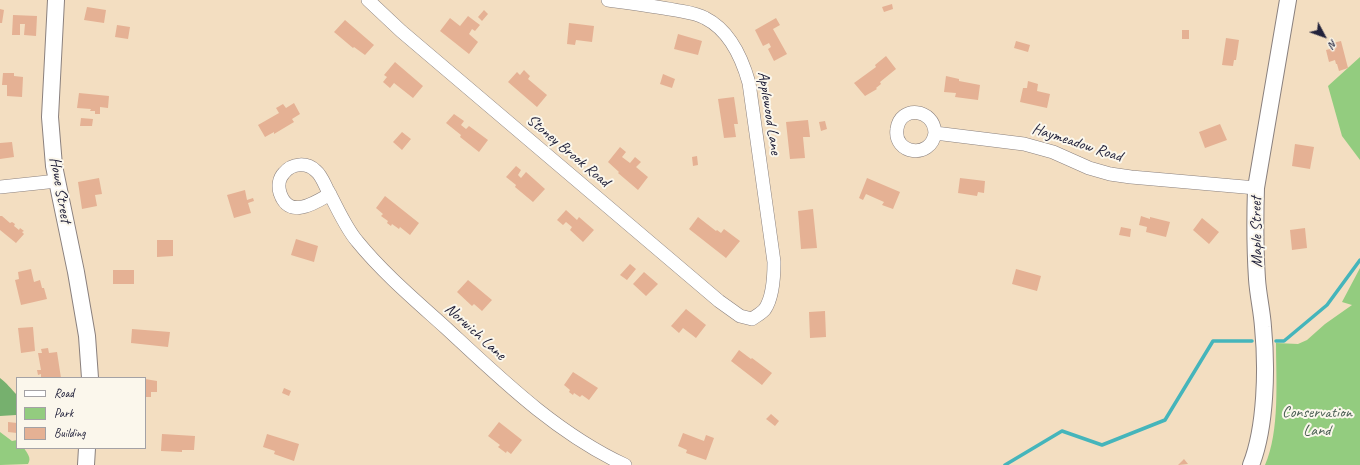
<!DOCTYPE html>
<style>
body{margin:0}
#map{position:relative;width:1360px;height:465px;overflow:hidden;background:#f3dec1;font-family:Caveat,sans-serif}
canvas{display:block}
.legend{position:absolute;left:16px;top:377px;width:130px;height:72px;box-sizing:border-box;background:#fbf7ec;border:1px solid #a4a2a5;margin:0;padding:5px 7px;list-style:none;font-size:12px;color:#22223b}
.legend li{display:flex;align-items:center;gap:8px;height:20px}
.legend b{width:20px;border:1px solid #a4a2a5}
.north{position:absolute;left:1304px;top:16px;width:40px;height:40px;-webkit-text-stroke:3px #fbf7ec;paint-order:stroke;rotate:131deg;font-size:11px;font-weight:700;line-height:16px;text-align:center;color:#22223b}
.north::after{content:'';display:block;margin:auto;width:14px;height:18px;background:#22223b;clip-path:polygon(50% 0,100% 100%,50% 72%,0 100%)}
</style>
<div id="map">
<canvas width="1360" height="465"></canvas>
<ul class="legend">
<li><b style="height:5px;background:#fff"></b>Road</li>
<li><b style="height:11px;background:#93cc7f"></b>Park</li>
<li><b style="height:11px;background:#e5b194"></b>Building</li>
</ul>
<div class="north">N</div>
</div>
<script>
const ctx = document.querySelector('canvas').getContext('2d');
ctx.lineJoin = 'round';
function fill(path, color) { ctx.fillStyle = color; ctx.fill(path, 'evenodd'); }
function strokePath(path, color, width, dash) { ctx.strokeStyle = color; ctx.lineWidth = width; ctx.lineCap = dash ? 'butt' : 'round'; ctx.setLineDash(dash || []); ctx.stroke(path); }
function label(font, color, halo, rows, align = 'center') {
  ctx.font = font + ' Caveat,sans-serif'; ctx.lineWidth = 4; ctx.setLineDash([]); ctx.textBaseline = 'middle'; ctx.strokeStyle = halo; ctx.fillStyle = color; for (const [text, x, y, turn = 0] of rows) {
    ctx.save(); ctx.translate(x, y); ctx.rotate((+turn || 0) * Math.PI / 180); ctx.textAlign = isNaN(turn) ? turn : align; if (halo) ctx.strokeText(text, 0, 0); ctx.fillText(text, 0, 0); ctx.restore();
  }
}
const green = new Path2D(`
 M1360 57V160L1342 136 1328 86Z
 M1360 268V465H1265C1280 431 1276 380 1276 343L1298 344 1307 340 1325 324 1352 305 1342 302Z
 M0 432 12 441 17 440V448H24C27 453 32 458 28 464L0 465Z`);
const forest = new Path2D(`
 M0 378C7 383 11 389 17 395L16 415 0 416Z`);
const stream = new Path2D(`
 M1276 341H1284L1327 305 1360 260
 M1005 465 1062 431 1102 445 1165 420 1213 341H1252`);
const building = new Path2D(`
 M892 4 893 9 884 12 882 7Z
 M87 7 106 10 104 23 84 20Z
 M0 9 4 10 2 23H0Z
 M484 10 488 14 482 21 478 17Z
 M13 15 37 16 36 36 24 35 25 24H20V35H12Z
 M468 16 480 25 475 31 472 29 469 34 478 42 469 54 440 31 450 18 460 26Z
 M776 18 780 25 773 29 787 54 774 61 768 49 771 47 769 43 763 46 755 30Z
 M345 20 374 45 365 55 354 47 353 48 334 32Z
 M569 23 594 26 592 42 576 40 575 45 567 44Z
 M117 25 130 27 128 39 115 37Z
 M1182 30H1189V39H1182Z
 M678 34 702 41 698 55 674 49Z
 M1226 38 1239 40 1236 60H1234L1233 66 1222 65Z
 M1016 41 1030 45 1028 52 1014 48Z
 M1341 41 1348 68 1339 71 1337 64H1336L1335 60 1329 62 1326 50 1334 48 1333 43Z
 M886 56 896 69 880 82 881 84 876 88 877 89 865 96 854 83 876 67 875 65Z
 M395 62 423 86 413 98 394 83 390 88 383 82 387 77 384 75Z
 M524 70 530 76 528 79 547 95 537 107 508 82 517 72 520 75Z
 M3 73H14V76L23 77 22 97 7 96V85H2Z
 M663 74 675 79 672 88 660 84Z
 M946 76 959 79V81L980 85 978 100 955 97 956 93 944 92Z
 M1028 81 1038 84 1037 91 1050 94 1047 108 1020 102 1023 88H1027Z
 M79 93 109 96 108 108 100 107V114H95V111H90L91 109 77 108Z
 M734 97 738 124H734L736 137 724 138 718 99Z
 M294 103 300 114 292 119 294 122 274 134V132L265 137 258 125 279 113 276 108 283 104 286 108Z
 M454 114 464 121 461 125 466 129 469 126 488 140 479 152 460 137 461 135 446 123Z
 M81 118 93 119 92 126H80Z
 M808 120 810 137H803L805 158 790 159 786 122Z
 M825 121 827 129 821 131 819 122Z
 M1220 124 1227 140 1205 148 1199 132Z
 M402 132 411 139 402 150 393 142Z
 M12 142 14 157 0 159V143Z
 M1295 144 1314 147 1310 169 1292 166Z
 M620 147 626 152 622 157 630 163 635 157 641 162 636 167 648 177 638 190 618 173 619 172 608 162Z
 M697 156 698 165 693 166 692 157Z
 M516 166 521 170 518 175 521 178 526 172 545 189 533 202 515 187 516 185 506 177Z
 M99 178 102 194 95 195 97 206 82 209 78 182Z
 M867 178 900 192 893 209 882 205 884 202 866 194 863 200 859 198Z
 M960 178 985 181 984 193 978 192 977 196 958 193Z
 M245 190 247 200 253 198 254 201 248 203 251 213 234 218 227 195Z
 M385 196 419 223 410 235 400 227 399 229 392 224 391 226 387 223 388 221 381 216 383 214 376 208Z
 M813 209 817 248 801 249 798 211Z
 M566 210 577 220 579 217 594 230 583 242 570 230 572 227 566 222 563 225 557 220Z
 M0 216H2L10 223 12 222 15 224 14 226 19 230 20 228 24 231 22 232 24 234 16 243 0 230Z
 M1141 216 1150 219V217L1170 222 1166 237 1146 232 1147 227 1139 225Z
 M698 217 716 231 717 230 721 233 724 229 740 241 726 258 689 229Z
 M1202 218 1219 232 1209 244 1193 230Z
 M1121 227 1131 229 1130 237 1119 235Z
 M1305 228 1307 248 1292 250 1290 230Z
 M296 239 318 246 314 262 291 255Z
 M157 240H173V256L157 257Z
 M630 264 636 269 627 280 620 275Z
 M31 269 34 282 40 280 42 288H44L47 299 21 305 15 280 19 279 18 272Z
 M1016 269 1041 276 1037 291 1012 284Z
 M113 270H134V284H113Z
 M644 272 658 284 646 296 633 284Z
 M468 280 492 300 482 311 474 304 472 306 457 292Z
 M686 309 706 325 696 338 683 328 679 333 671 326Z
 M825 311 826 337 810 338 809 312Z
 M33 327 35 351 21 353 18 328Z
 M132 329 170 332 168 347 131 343Z
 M48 348 49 353 57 352 61 378H41V374L38 375 37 370H41L38 353H42L41 349Z
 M739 350 751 359 752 358 772 373 762 385 731 361Z
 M573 372 598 388 589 400 582 395 580 397 574 393 573 395 569 392 570 390 564 385Z
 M145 379 157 381V392H151V397H145Z
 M284 388 291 391 289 396 282 393Z
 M771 414 779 421 775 426 766 419Z
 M8 422 17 423V433L8 432Z
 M499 422 522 440 511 454 507 451 506 453 498 447 500 445 488 436Z
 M683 433 704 441 706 435 714 438 706 460 686 453 687 450 678 446Z
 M162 434 195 436 194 450H182V452L161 451Z
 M267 434 299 444 294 461 274 454 275 451 263 447Z
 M1184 459 1188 464 1178 465Z`);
const minor = new Path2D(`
 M368 0 401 31 719 301 740 316 752 319C756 316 762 313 765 309 773 297 774 275 774 262L749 83C742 58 729 30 705 18 696 13 685 12 675 10 653 6 630 3 608 0
 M935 133C931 160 893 154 897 129 900 105 934 108 935 133L1024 144 1053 152 1089 168 1110 174 1131 177 1256 188
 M0 187 57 181
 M330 194C315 203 289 220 280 193 278 186 279 178 284 173 292 163 307 162 316 171 321 175 324 183 327 189 336 205 345 227 357 241 383 273 415 300 446 328 501 379 556 433 625 465`);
const tertiary = new Path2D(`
 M56 0 50 117 54 166 76 272 87 336 90 378
 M86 465 87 448
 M1251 465C1266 427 1267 367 1263 327 1262 311 1258 295 1257 279 1255 248 1255 218 1256 188L1288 0`);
const streetNames = [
 ["Applewood Lane",769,113,81],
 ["Haymeadow Road",1077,143,18],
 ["Stoney Brook Road",568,151,40],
 ["Howe Street",60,190,80],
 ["Maple Street",1257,232,-91],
 ["Norwich Lane",475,332,42]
];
const parkNames = [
 ["Conservation",1317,413],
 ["Land",1317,431]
];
fill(green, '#93cc7f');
fill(forest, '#76b06e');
strokePath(stream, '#45b5bb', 3.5);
fill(building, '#e5b194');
strokePath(minor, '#8a807e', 14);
strokePath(tertiary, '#8a807e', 18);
strokePath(minor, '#fff', 13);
strokePath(tertiary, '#fff', 16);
label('16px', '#22223b', '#fbf7ec', streetNames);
label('16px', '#4a5e53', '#fbf7ec', parkNames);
</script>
